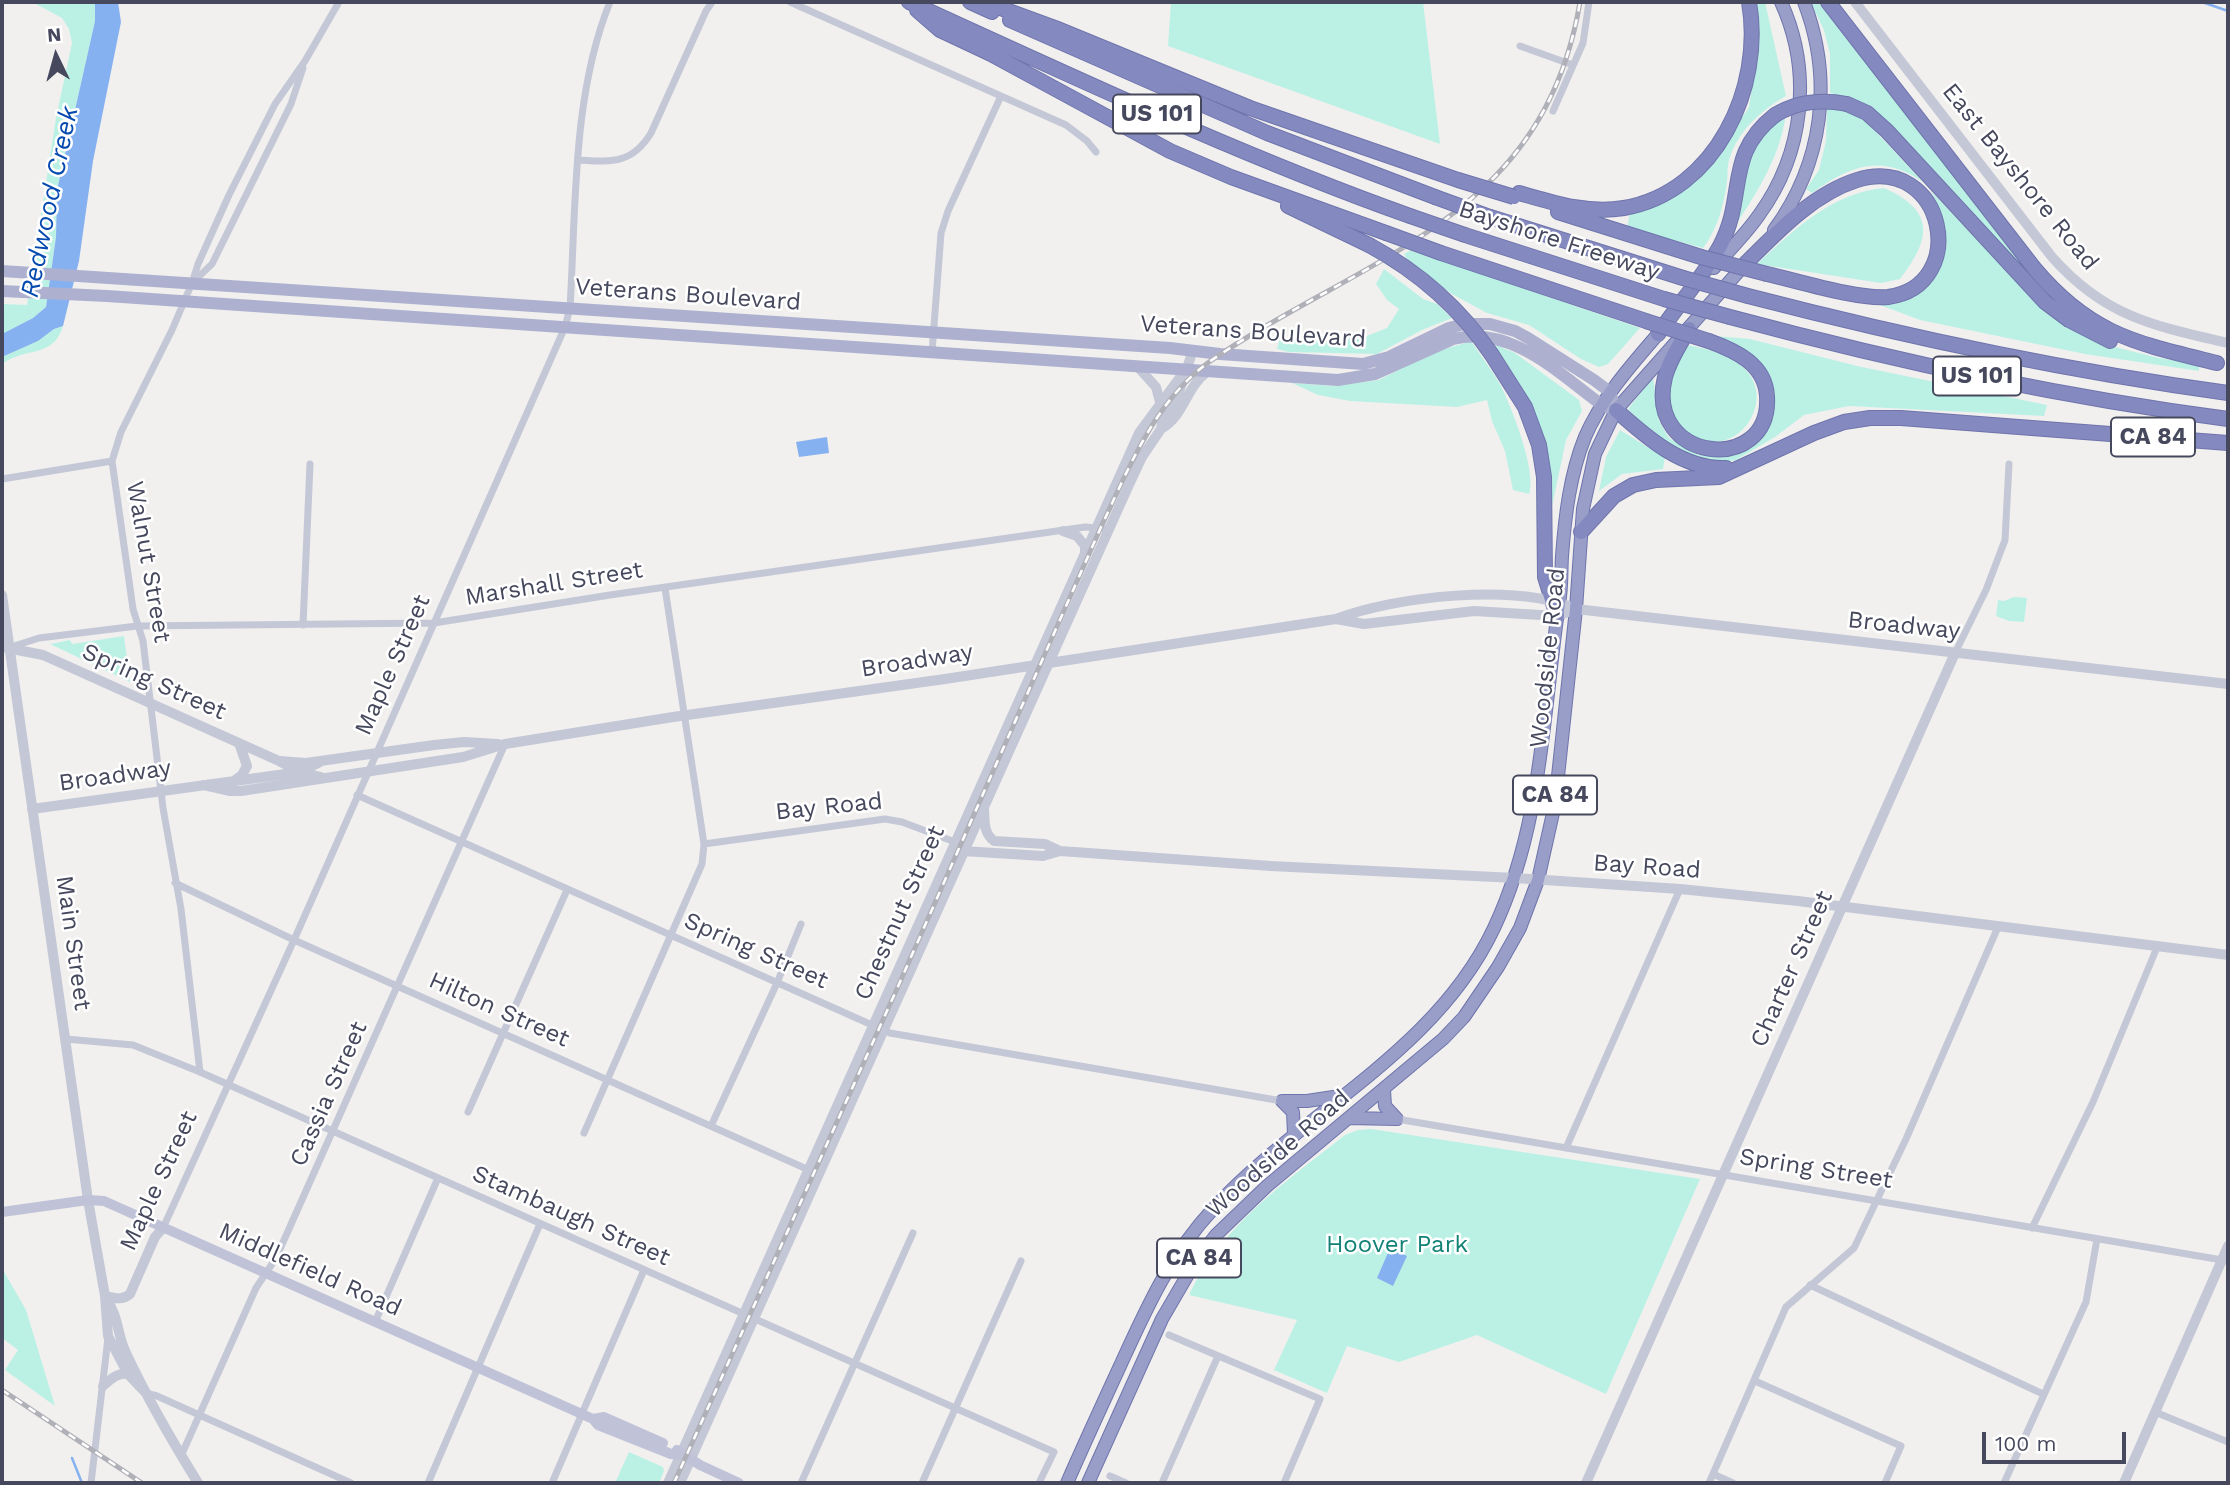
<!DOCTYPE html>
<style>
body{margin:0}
#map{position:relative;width:2230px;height:1485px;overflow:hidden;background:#f1f0ee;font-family:"Work Sans",sans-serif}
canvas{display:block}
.frame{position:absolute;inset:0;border:4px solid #46495d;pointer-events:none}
.north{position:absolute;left:21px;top:21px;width:70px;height:70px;-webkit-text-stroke:5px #fff;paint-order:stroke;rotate:355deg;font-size:19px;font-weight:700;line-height:28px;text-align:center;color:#46495d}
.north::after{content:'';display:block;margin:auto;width:24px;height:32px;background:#46495d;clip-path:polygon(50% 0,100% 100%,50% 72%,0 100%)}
.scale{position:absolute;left:1982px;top:1432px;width:144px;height:32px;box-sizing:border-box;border:4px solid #46495d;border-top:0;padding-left:9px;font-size:21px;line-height:24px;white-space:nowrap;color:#46495d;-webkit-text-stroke:5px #fff;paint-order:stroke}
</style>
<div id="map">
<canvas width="2230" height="1485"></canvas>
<div class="frame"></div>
<div class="north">N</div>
<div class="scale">100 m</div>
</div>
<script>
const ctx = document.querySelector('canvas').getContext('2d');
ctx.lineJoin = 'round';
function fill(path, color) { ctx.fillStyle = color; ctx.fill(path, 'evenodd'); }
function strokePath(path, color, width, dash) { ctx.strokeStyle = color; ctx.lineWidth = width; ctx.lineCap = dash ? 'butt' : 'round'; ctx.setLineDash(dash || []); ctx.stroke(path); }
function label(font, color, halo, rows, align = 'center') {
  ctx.font = font + ' "Work Sans",sans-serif'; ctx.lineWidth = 5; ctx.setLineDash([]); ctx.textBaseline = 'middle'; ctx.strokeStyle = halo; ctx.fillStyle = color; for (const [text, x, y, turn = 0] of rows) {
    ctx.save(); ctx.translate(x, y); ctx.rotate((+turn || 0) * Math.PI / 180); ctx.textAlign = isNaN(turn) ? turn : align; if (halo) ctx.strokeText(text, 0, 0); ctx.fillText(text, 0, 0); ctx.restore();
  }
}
const green = new Path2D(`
 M32 2H95V21L57 190 56 237 46 307 33 318 2 334V304L27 305 56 118 72 43 69 29 62 18Z
 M1171 2H1423L1440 144 1168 46Z
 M1753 2H1765L1786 96C1760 111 1738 131 1729 160 1727 167 1728 175 1727 182 1724 205 1717 230 1703 248L1627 228 1630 212 1659 204 1690 186 1708 169 1749 107 1755 68 1758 23Z
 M1818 2 2038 284 2024 276 1902 141C1878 110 1867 104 1830 93V54L1824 30 1811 3Z
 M1827 108H1841L1862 117 1923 182C1881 153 1850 166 1812 193L1806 189 1819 170 1826 141Z
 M1786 113C1781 155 1758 191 1735 226L1740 195 1756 140Z
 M1884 188C1936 211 1931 239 1900 279L1881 283 1757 264C1794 230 1831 193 1884 188Z
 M1930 190 2039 305 2107 345 2159 358 2199 364V371L2085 354 1920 320 1880 305C1895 302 1908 299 1921 290 1954 267 1949 220 1930 190Z
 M1411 250 1640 328 1608 364 1599 367 1581 359 1529 325 1487 313 1452 294 1408 261 1404 254Z
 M1384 269 1423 299 1437 304 1452 318 1422 330 1377 354 1289 352 1277 349 1280 338 1359 339 1387 328 1399 309 1387 300 1376 284Z
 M63 326C53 359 27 346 2 364V357L38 341 54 329Z
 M1715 336 1750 339 1857 366 2047 405 2044 416 1849 406 1804 415 1775 437 1736 460 1717 463 1692 458 1649 431 1628 409 1653 377 1659 421 1669 438 1698 455 1721 456 1752 442 1765 426 1763 369 1743 349Z
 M1471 341C1481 356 1492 370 1501 386 1512 409 1537 471 1529 494L1513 490 1505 451 1492 421 1487 400 1457 407 1350 401 1318 395 1292 383 1335 386 1379 380 1432 353Z
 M1489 342 1515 353 1579 400 1582 411 1566 440 1552 506C1552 429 1532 403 1489 342Z
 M1687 345C1707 349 1732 354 1746 370 1775 401 1740 455 1699 439 1694 438 1688 436 1684 433 1677 425 1673 414 1667 405L1674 363Z
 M1620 430 1665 458 1663 469 1622 474 1599 491 1606 457Z
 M2014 597 2027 598 2024 622 2009 621 1996 616 1998 600 2004 601Z
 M124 636 130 682 50 644 70 640 72 644Z
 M1371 1129 1700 1179 1606 1394 1477 1335 1399 1362 1347 1346 1327 1393 1274 1370 1297 1320 1189 1295C1221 1226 1288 1180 1345 1135L1358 1130Z
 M2 1268 26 1310 55 1406 5 1370 18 1350 2 1338Z
 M629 1452 663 1467 664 1471 659 1483H615Z`);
const water = new Path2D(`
 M95 2H118L121 22 93 161 79 261 63 326 54 329 38 341 2 357V334L33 318 46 307 56 237 57 190 95 21Z
 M827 437 829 453 799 457 796 442Z
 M1390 1248 1407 1256 1393 1286 1377 1278Z`);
const stream = new Path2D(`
 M2202 2 2228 11
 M72 1458 82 1483`);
const minor = new Path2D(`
 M790 2 1066 125 1087 141 1096 152
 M1520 46 1573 65
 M1553 111 1583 43 1589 2
 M579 160C612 162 632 164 651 133L706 11 712 2
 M192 283 212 264 291 104 303 68
 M932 352 941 233 948 211 1001 96
 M2 479 112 461
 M303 625 310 464
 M11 647 39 638 137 626 434 623 610 595 1085 527 1109 529
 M1955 653 1986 590 2005 540 2009 464
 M357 795 890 1033 1282 1101
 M704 844 885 819 902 822 955 842
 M175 883 294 940 809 1170
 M66 1039 133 1045 200 1072 1054 1452 1039 1483
 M200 1072 181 909 163 808 143 641 133 609 112 461 121 432 172 330 192 283 198 264 229 195 275 104 305 61 339 2
 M468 1112 567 890
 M1397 1119 2228 1261
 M711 1126 777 983 801 924
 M584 1133 702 864 704 844 665 588
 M1566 1148 1680 889
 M163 1228 294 940 565 327 570 308C576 209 572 95 610 2
 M2032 1228 2093 1102 2158 945
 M1810 1285 2043 1394
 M375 1322 438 1178
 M1169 1335 1320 1399 1284 1483
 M1755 1381 1901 1446 1885 1483
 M146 1393 157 1396 351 1483
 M2155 1412 2228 1442
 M181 1456 256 1288 276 1258 505 744
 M1713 1474 1733 1483
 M1110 1476 1126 1483
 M91 1483 108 1338
 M428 1483 540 1224
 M552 1483 644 1270
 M801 1483 913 1233
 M922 1483 1021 1261
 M1162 1483 1218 1356
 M1709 1483 1786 1307 1854 1248 1906 1139 1998 927
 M2004 1483 2086 1302 2097 1239`);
const tertiary = new Path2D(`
 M1855 2 2052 257C2105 317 2154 326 2228 343
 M1137 366 1156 387 1160 402
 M1161 429C1185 415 1186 387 1207 372
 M1063 531 1077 536 1085 546V552
 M2 595 88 1200 105 1296 108 1336 128 1374 146 1393
 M1336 619 1364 624 1474 611 1557 616 1576 609
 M2 647 43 655 279 761 300 772 321 777
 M280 761 306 763 434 745 464 742 498 744
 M234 781 242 775 247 766 239 743
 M203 785 229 791H241L463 757 505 744 673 717 945 679 1336 619C1395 596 1517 583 1576 609L2228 684
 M32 809 300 772 320 762
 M984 809C985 822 983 832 994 841L1045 844 1060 851 1271 866 1515 878 1680 889 1798 901 2228 955
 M963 851 1043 856 1060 851
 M105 1296C115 1298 122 1301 130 1294L155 1237 163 1228
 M105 1297C120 1318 116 1332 126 1353 147 1398 172 1441 198 1483
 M103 1386C111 1379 118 1372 128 1374
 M668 1483 1139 433 1184 372
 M680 1483 1128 487 1142 457 1161 429 1163 418 1177 398 1193 350
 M1586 1483 1955 653
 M2124 1483 2228 1246`);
const secondary = new Path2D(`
 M2 1212 88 1200 104 1201 593 1419 598 1425 671 1454 682 1455
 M593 1419 604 1417 663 1443
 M677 1450 700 1465 739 1483`);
const primary = new Path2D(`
 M2 271 1170 348 1220 354 1363 364 1389 357 1449 328 1464 324H1490L1515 331 1528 338 1594 380 1610 392 1616 410
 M2 291 107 296 1338 380 1375 374 1453 339C1512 325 1558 373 1602 405L1612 409`);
const trunk = new Path2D(`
 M1774 230C1823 163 1834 80 1804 2
 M1714 268C1729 250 1746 234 1759 215 1804 153 1813 72 1781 2
 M1384 1090 1385 1106 1397 1119
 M1282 1101H1307L1340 1096
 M1282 1101 1293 1112 1294 1134
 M1349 1118 1397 1119
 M1067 1483C1084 1444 1102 1405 1120 1366 1146 1309 1170 1255 1213 1209 1303 1111 1435 1053 1494 928 1542 827 1543 713 1559 604 1562 588 1561 572 1562 556 1565 516 1570 474 1585 437 1603 395 1635 361 1664 327
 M1088 1483 1162 1319 1194 1264 1216 1235 1267 1186 1443 1039 1464 1017 1498 967 1520 928 1538 880 1555 804 1576 609 1583 509 1595 454 1616 410 1746 263`);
const motorway = new Path2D(`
 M909 2C1074 77 1239 155 1410 216
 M970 2 992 12
 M984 2 1055 28 1250 108 1458 180
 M1828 2 2034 268C2090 335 2136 343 2217 363
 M917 10 940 30 991 54 1170 151 1231 177 1386 233
 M1010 20 1267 133 1435 197
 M1847 104 1867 113 1887 131 2045 302 2069 320 2110 341
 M1519 193C1554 203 1587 214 1624 208 1716 192 1764 87 1749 2
 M1288 206 1369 245
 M1558 212 1701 257
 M1490 217 1683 278
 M1465 235 1664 299
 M1441 253 1646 321
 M1746 263C1778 231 1813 194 1857 180 1945 153 1971 286 1888 297 1859 300 1798 281 1767 274
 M1748 296C1906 337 2066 371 2228 393
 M1730 317C1894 361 2060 397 2228 419
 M1689 329C1680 344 1670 359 1665 377 1644 463 1772 476 1767 396 1765 364 1736 351 1709 341
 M1658 334C1678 305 1703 277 1720 246 1747 196 1724 155 1775 115
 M1492 355 1525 407 1539 445 1544 477 1545 577 1557 616
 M1616 410C1646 437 1683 470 1726 468
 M1581 532 1614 496 1633 485 1656 480 1719 477 1814 433 1844 422 1870 418H1901L2228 443`);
const rail = new Path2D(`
 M2 1390 142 1483
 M674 1483 896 991 1101 527C1129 468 1154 402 1209 362 1366 254 1543 221 1580 2`);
const motorwayBridge = new Path2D(`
 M1775 115C1798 101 1821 99 1847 104
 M1458 180 1514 197
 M1435 197 1490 217
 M1410 216 1465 235
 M1386 233 1441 253
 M1369 245C1419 272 1460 308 1492 355
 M1701 257 1767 274
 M1683 278 1748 296
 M1664 299 1730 317
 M1646 321 1709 341`);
const shields = [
 [1157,114,88],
 [1977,376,88],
 [2153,437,84],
 [1555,795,84],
 [1199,1258,84]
];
const shieldNames = [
 ["US 101",1157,114],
 ["US 101",1977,376],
 ["CA 84",2153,437],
 ["CA 84",1555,795],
 ["CA 84",1199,1258]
];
const streetNames = [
 ["East Bayshore Road",2020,177,51],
 ["Bayshore Freeway",1559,241,18],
 ["Veterans Boulevard",688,295,4],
 ["Veterans Boulevard",1253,332,4],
 ["Walnut Street",148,562,80],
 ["Marshall Street",554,584,-9],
 ["Broadway",1904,626,6],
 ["Woodside Road",1548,658,-84],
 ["Broadway",917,661,-9],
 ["Maple Street",393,665,-66],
 ["Spring Street",154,682,24],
 ["Broadway",115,776,-8],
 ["Bay Road",829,807,-6],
 ["Bay Road",1647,867,4],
 ["Chestnut Street",900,913,-66],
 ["Main Street",73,943,82],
 ["Spring Street",756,951,24],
 ["Charter Street",1792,969,-66],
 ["Hilton Street",499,1010,24],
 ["Cassia Street",329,1094,-66],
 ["Woodside Road",1278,1154,-41],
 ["Spring Street",1816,1169,9],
 ["Maple Street",159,1181,-65],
 ["Stambaugh Street",571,1216,24],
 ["Middlefield Road",310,1270,24]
];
const parkNames = [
 ["Hoover Park",1397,1245]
];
const waterNames = [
 ["Redwood Creek",50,202,-78]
];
fill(green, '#bbf1e5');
fill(water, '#86b1f0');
strokePath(stream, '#86b1f0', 2.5);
strokePath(trunk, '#6f74ac', 14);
strokePath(motorway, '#6f74ac', 16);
strokePath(minor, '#c4c7d6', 7);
strokePath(tertiary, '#c4c7d6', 10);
strokePath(secondary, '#c0c2d8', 10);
strokePath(primary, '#adb1cf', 12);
strokePath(trunk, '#989ec8', 12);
strokePath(motorway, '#848ac0', 14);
strokePath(rail, '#b0b0b9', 5);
strokePath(rail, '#fff', 2.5, [8]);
strokePath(motorwayBridge, '#6f74ac', 16, []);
strokePath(motorwayBridge, '#848ac0', 14);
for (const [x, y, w] of shields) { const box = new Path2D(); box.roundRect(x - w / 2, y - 19.5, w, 39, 5); ctx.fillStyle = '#fff'; ctx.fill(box); strokePath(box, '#46495d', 2); }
label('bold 23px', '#46495d', null, shieldNames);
label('24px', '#46495d', '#fff', streetNames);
label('24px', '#138276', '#fff', parkNames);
label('italic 26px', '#064ab0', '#fff', waterNames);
</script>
